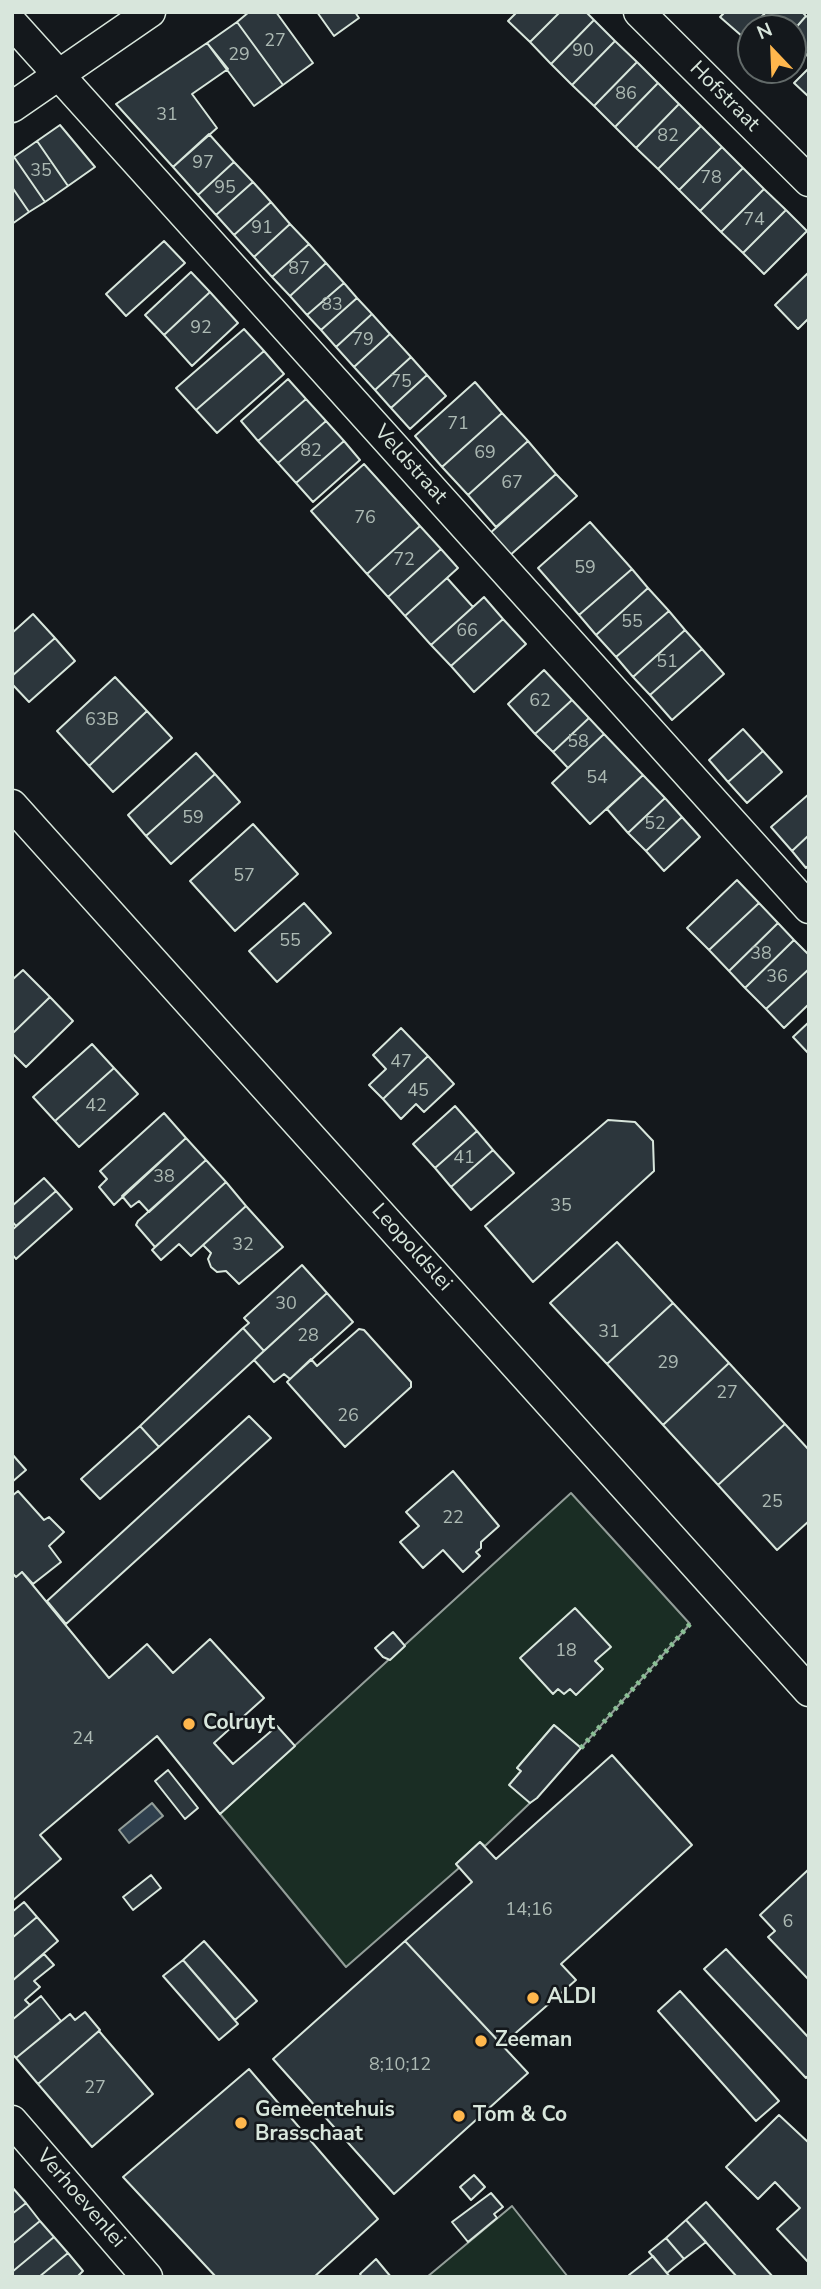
<!DOCTYPE html>
<style>
body{margin:0}
#map{position:relative;width:821px;height:2289px;overflow:hidden;background:#14181c;font-family:"Nunito Sans",sans-serif}
canvas{display:block}
.frame{position:absolute;inset:0;border:14px solid #d8e6dc;pointer-events:none}
.north{position:absolute;left:737px;top:14px;width:70px;height:70px;box-sizing:border-box;background:#14181c;border:2px solid #626a69;border-radius:50%;rotate:337deg;font-size:19px;font-weight:700;line-height:28px;text-align:center;color:#d8e6dc}
.north::after{content:'';display:block;margin:auto;width:24px;height:32px;background:#ffb74d;clip-path:polygon(50% 0,100% 100%,50% 72%,0 100%)}
</style>
<div id="map">
<canvas width="821" height="2289"></canvas>
<div class="frame"></div>
<div class="north">N</div>
</div>
<script>
const ctx = document.querySelector('canvas').getContext('2d');
ctx.lineJoin = 'round';
function fill(path, color) { ctx.fillStyle = color; ctx.fill(path, 'evenodd'); }
function strokePath(path, color, width, dash) { ctx.strokeStyle = color; ctx.lineWidth = width; ctx.lineCap = dash ? 'butt' : 'round'; ctx.setLineDash(dash || []); ctx.stroke(path); }
function label(font, color, halo, rows, align = 'center') {
  ctx.font = font + ' "Nunito Sans",sans-serif'; ctx.lineWidth = 5; ctx.setLineDash([]); ctx.textBaseline = 'middle'; ctx.strokeStyle = halo; ctx.fillStyle = color; for (const [text, x, y, turn = 0] of rows) {
    ctx.save(); ctx.translate(x, y); ctx.rotate((+turn || 0) * Math.PI / 180); ctx.textAlign = isNaN(turn) ? turn : align; if (halo) ctx.strokeText(text, 0, 0); ctx.fillText(text, 0, 0); ctx.restore();
  }
}
const green = new Path2D(`
 M571 1493 690 1624 581 1748 554 1725 517 1768 521 1771 530 1803 485 1846 480 1842 456 1864 459 1868 346 1967 220 1814Z
 M512 2206 568 2277H427Z`);
const water = new Path2D(`
 M152 1803 163 1816 129 1843 119 1830Z`);
const building = new Path2D(`
 M249 12H276L313 63 283 85 237 22Z
 M317 12H355L359 18 334 36Z
 M517 12H560L530 42 508 21Z
 M560 12H586L594 20 551 64 530 42Z
 M725 12H766L743 37 720 17Z
 M766 12H802L806 16 793 31V28H752Z
 M806 16 809 18V52L793 70V31Z
 M594 20 615 41 572 85 551 64Z
 M237 22 283 85 254 106 207 43Z
 M615 41 637 62 594 106 572 85Z
 M207 43 228 69 192 94 217 128 173 167 116 104Z
 M637 62 658 83 615 127 594 106Z
 M809 68V97L794 83Z
 M658 83 679 104 636 148 615 127Z
 M679 104 701 126 658 169 636 148Z
 M60 125 95 167 68 186 37 141Z
 M701 126 722 147 679 190 658 169Z
 M209 134 234 162 198 195 173 167Z
 M37 141 68 186 45 202 14 157Z
 M722 147 743 168 700 211 679 190Z
 M14 157 45 202 29 212 12 187V158Z
 M234 162 253 182 216 215 198 195Z
 M743 168 764 189 721 232 700 211Z
 M253 182 271 202 234 235 216 215Z
 M12 187 29 212 12 224Z
 M764 189 786 210 743 253 721 232Z
 M271 202 290 224 254 257 234 235Z
 M786 210 807 231 764 274 743 253Z
 M290 224 309 244 272 277 254 257Z
 M164 241 185 263 126 316 106 294Z
 M309 244 326 263 290 296 272 277Z
 M326 263 344 283 307 315 290 296Z
 M191 272 210 292 164 335 145 315Z
 M809 272V318L798 329 775 305Z
 M344 283 357 298 321 330 307 315Z
 M210 292 238 323 192 366 164 335Z
 M357 298 372 314 336 347 321 330Z
 M372 314 390 334 354 367 336 347Z
 M244 329 264 351 196 410 176 388Z
 M390 334 411 357 375 390 354 367Z
 M264 351 284 374 217 433 196 410Z
 M411 357 427 375 391 408 375 390Z
 M427 375 446 396 410 429 391 408Z
 M288 379 306 399 258 441 241 421Z
 M475 382 502 413 442 467 415 436Z
 M306 399 326 421 278 463 258 441Z
 M502 413 528 441 468 495 442 467Z
 M326 421 344 441 296 483 278 463Z
 M344 441 360 460 313 502 296 483Z
 M528 441 556 474 496 527 468 495Z
 M364 464 420 526 367 574 311 511Z
 M556 474 577 496 508 557 488 535Z
 M590 522 632 569 579 615 538 568Z
 M420 526 441 549 388 597 367 574Z
 M441 549 458 568 405 616 388 597Z
 M632 569 648 588 596 635 579 615Z
 M447 578 473 607 431 645 405 616Z
 M648 588 669 611 616 657 596 635Z
 M484 597 503 619 451 666 431 645Z
 M669 611 685 630 633 677 616 657Z
 M33 614 55 638 12 676V633Z
 M503 619 526 644 474 692 451 666Z
 M685 630 702 649 650 695 633 677Z
 M55 638 75 661 29 702 12 684V676Z
 M702 649 724 674 672 720 650 695Z
 M544 670 572 700 535 734 508 704Z
 M115 677 147 711 89 766 57 731Z
 M572 700 589 718 553 752 535 734Z
 M147 711 172 738 113 792 89 766Z
 M589 718 604 734 568 768 553 752Z
 M743 729 763 751 728 782 709 760Z
 M604 734 643 775 590 824 552 783Z
 M763 751 782 772 747 803 728 782Z
 M196 753 215 774 146 836 128 815Z
 M215 774 240 802 171 864 146 836Z
 M643 775 665 798 628 833 607 809Z
 M809 794V835L792 851 771 827Z
 M665 798 682 817 646 851 628 833Z
 M682 817 700 837 664 871 646 851Z
 M253 824 298 874 235 931 190 881Z
 M809 835V865L806 868 792 851Z
 M737 880 759 903 709 950 687 928Z
 M304 903 331 933 277 982 249 951Z
 M759 903 778 923 729 971 709 950Z
 M778 923 794 940 745 988 729 971Z
 M794 940 809 955V969L766 1009 745 988Z
 M809 969V1004L784 1028 766 1009Z
 M23 970 50 997 12 1034V980Z
 M50 997 73 1021 26 1067 12 1053V1034Z
 M809 1022V1054L793 1037Z
 M401 1028 428 1056 383 1099 369 1085 386 1069 373 1055Z
 M92 1044 114 1068 55 1121 33 1097Z
 M428 1056 454 1084 424 1112 416 1104 401 1119 383 1099Z
 M114 1068 138 1094 79 1147 55 1121Z
 M455 1106 477 1131 435 1168 413 1144Z
 M164 1113 186 1138 114 1205 99 1187 107 1179 100 1171Z
 M608 1120 635 1122 653 1141 654 1171 533 1282 485 1226Z
 M477 1131 493 1150 451 1187 435 1168Z
 M186 1138 206 1160 149 1212 139 1201 131 1207 122 1196Z
 M493 1150 514 1173 471 1210 451 1187Z
 M206 1160 226 1182 155 1247 136 1225 138 1221Z
 M44 1178 56 1191 16 1226 12 1221V1206Z
 M226 1182 246 1206 191 1256 179 1244 161 1260 152 1250Z
 M56 1191 72 1209 16 1259 12 1254V1230Z
 M246 1206 283 1247 239 1284 226 1271 217 1272 211 1267 208 1259 211 1253 203 1245Z
 M617 1242 673 1303 607 1364 550 1303Z
 M302 1265 327 1293 264 1351 243 1328 249 1323 244 1318Z
 M327 1293 353 1322 290 1379 284 1374 274 1382 254 1360Z
 M673 1303 729 1363 663 1425 607 1364Z
 M243 1328 264 1351 159 1447 140 1426Z
 M359 1329 364 1330 411 1382V1387L345 1447 287 1382 311 1359 317 1366Z
 M729 1363 785 1424 718 1485 663 1425Z
 M249 1416 271 1438 66 1624 47 1601Z
 M785 1424 809 1450V1521L777 1550 718 1485Z
 M140 1426 159 1447 100 1499 81 1479Z
 M12 1454 26 1470 12 1482Z
 M453 1471 499 1526 481 1542V1548L476 1552 480 1556 463 1572 443 1550 423 1568 400 1542 419 1526 406 1512Z
 M18 1491 44 1520 49 1517 64 1532 49 1546 61 1562 33 1584 22 1572 16 1577 12 1573V1496Z
 M22 1572 109 1678 147 1644 173 1673 210 1639 264 1698 214 1743 233 1764 277 1726 295 1746 220 1814 157 1736 40 1835 61 1859 12 1901V1573L16 1577Z
 M575 1608 611 1647 595 1661 603 1669 576 1695 570 1689 564 1694 558 1689 553 1694 520 1658Z
 M393 1632 405 1646 390 1660 383 1657 375 1648Z
 M554 1725 581 1748 537 1798 530 1803 509 1785 521 1771 517 1768Z
 M612 1755 692 1845 561 1964 576 1980 502 2045 405 1941 472 1882 456 1864 480 1842 496 1859Z
 M168 1770 198 1808 185 1819 155 1781Z
 M809 1869V1980L768 1937 775 1931 760 1915Z
 M151 1875 161 1888 133 1910 123 1897Z
 M24 1902 37 1917 12 1938V1912Z
 M37 1917 58 1941 12 1981V1938Z
 M204 1941 257 2001 235 2020 183 1960Z
 M405 1941 528 2073 394 2194 273 2059Z
 M726 1949 809 2038V2075L806 2078 704 1969Z
 M44 1954 54 1965 34 1981 40 1987 25 2000 30 2005 12 2020V1981Z
 M183 1960 238 2024 219 2040 163 1976Z
 M680 1991 779 2101 756 2121 658 2011Z
 M41 1996 61 2021 16 2058 12 2054V2020Z
 M85 2012 100 2030 38 2084 16 2058 70 2014 75 2020Z
 M99 2031 153 2094 92 2147 38 2084Z
 M249 2069 378 2219 314 2277H216L123 2177Z
 M779 2115 809 2143V2263L777 2229 800 2208 775 2182 758 2199 726 2167Z
 M474 2175 485 2187 471 2200 460 2187Z
 M12 2187 26 2203 12 2214Z
 M491 2193 503 2207 494 2214 497 2218 468 2242 452 2222Z
 M706 2202 773 2277H737L686 2220Z
 M26 2203 40 2221 12 2244V2214Z
 M686 2220 706 2242 684 2259 666 2238Z
 M40 2221 54 2237 12 2272V2244Z
 M54 2237 68 2253 39 2277H12V2272Z
 M666 2238 684 2259 667 2273 649 2252Z
 M68 2253 83 2271 77 2277H39Z
 M653 2256 670 2277H631L629 2275Z
 M376 2259 391 2277H362L360 2274Z`);
const minor = new Path2D(`
 M639 12 809 181
 M12 23 809 908
 M12 107 150 12
 M12 805 809 1691
 M12 2121 147 2277`);
const hedge = new Path2D(`
 M581 1748 690 1624`);
const markers = [
 [189,1724,7,"#ffb74d"],
 [533,1998,7,"#ffb74d"],
 [481,2041,7,"#ffb74d"],
 [459,2116,7,"#ffb74d"],
 [241,2123,7,"#ffb74d"]
];
const numberNames = [
 ["27",275,42],
 ["90",583,52],
 ["29",239,56],
 ["86",626,95],
 ["31",167,116],
 ["82",668,137],
 ["97",203,164],
 ["35",41,172],
 ["78",711,179],
 ["95",225,189],
 ["74",754,221],
 ["91",262,229],
 ["87",299,270],
 ["83",332,306],
 ["92",201,329],
 ["79",363,341],
 ["75",401,383],
 ["71",458,425],
 ["82",311,452],
 ["69",485,454],
 ["67",512,484],
 ["76",365,519],
 ["72",404,561],
 ["59",585,569],
 ["55",632,623],
 ["66",467,632],
 ["51",667,663],
 ["62",540,702],
 ["63B",102,721],
 ["58",578,743],
 ["54",597,779],
 ["59",193,819],
 ["52",655,825],
 ["57",244,877],
 ["55",290,942],
 ["38",761,955],
 ["36",777,978],
 ["47",401,1063],
 ["45",418,1092],
 ["42",96,1107],
 ["41",464,1159],
 ["38",164,1178],
 ["35",561,1207],
 ["32",243,1246],
 ["30",286,1305],
 ["31",609,1333],
 ["28",308,1337],
 ["29",668,1364],
 ["27",727,1394],
 ["26",348,1417],
 ["25",772,1503],
 ["22",453,1519],
 ["18",566,1652],
 ["24",83,1740],
 ["14;16",529,1911],
 ["6",788,1923],
 ["8;10;12",400,2066],
 ["27",95,2089]
];
const streetNames = [
 ["Hofstraat",724,97,45],
 ["Veldstraat",410,465,48],
 ["Leopoldslei",411,1248,48],
 ["Verhoevenlei",80,2199,49]
];
const poiNames = [
 ["Colruyt",203,1724],
 ["ALDI",547,1998],
 ["Zeeman",495,2041],
 ["Gemeentehuis",255,2111],
 ["Brasschaat",255,2135],
 ["Tom & Co",473,2116]
];
fill(green, '#1a2d24');
strokePath(green, '#939e99', 2);
fill(water, '#2f3f4d');
strokePath(water, '#939e99', 2);
fill(building, '#2c363c');
strokePath(building, '#d8e6dc', 2);
strokePath(minor, '#d8e6dc', 33);
strokePath(minor, '#14181c', 30);
strokePath(hedge, '#8ac095', 5, [3.5, 5]);
for (const [x, y, r, color] of markers) { const dot = new Path2D(); dot.arc(x, y, r, 0, 2 * Math.PI); ctx.fillStyle = color; ctx.fill(dot); strokePath(dot, '#14181c', 2.5); }
label('18px', '#adbab4', null, numberNames);
label('21px', '#d8e6dc', '#14181c', streetNames);
label('bold 21px', '#d8e6dc', '#14181c', poiNames, 'left');
</script>
